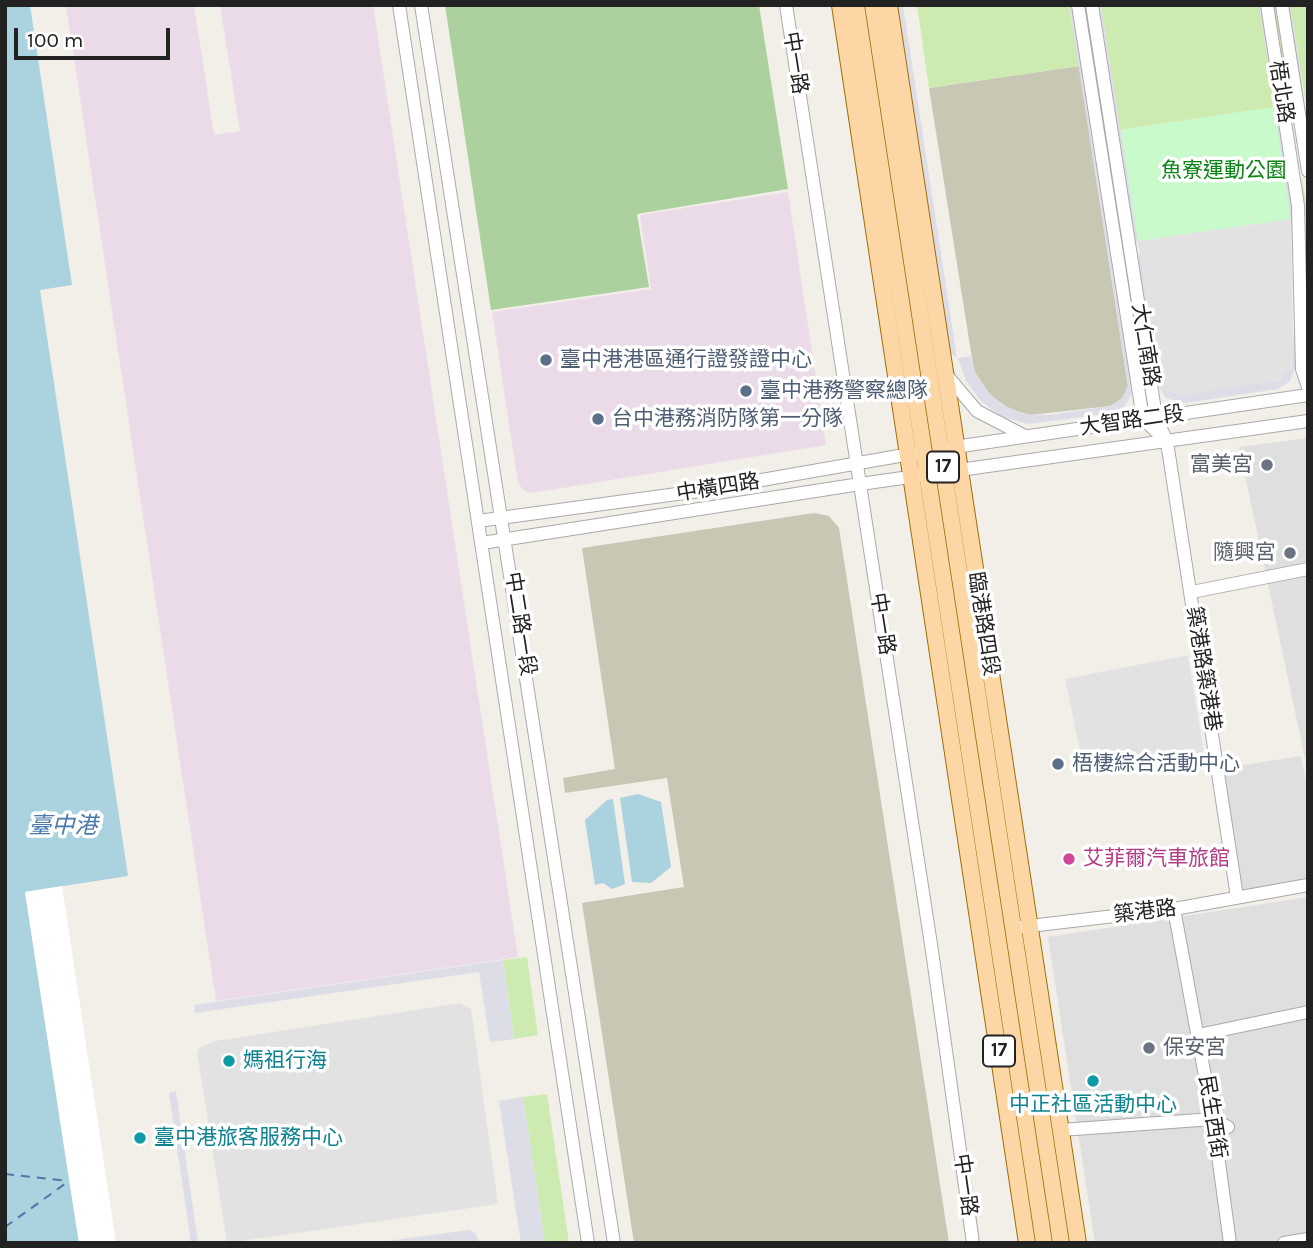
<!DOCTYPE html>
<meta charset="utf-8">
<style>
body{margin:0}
#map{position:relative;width:1313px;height:1248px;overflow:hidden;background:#f2efe9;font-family:Karla,sans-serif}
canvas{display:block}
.frame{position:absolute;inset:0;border:7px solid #222;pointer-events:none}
.scale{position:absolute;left:14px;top:28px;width:156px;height:32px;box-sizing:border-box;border:4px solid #222;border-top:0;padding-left:9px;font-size:21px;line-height:24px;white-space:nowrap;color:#222;-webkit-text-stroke:5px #fff;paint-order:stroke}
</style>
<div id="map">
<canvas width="1313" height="1248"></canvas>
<div class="frame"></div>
<div class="scale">100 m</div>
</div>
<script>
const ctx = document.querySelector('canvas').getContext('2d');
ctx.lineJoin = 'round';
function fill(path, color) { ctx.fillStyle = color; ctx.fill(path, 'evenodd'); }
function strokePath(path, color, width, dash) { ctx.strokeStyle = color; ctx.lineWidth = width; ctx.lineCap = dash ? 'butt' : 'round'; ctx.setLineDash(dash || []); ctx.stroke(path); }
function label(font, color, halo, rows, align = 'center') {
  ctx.font = font + ' Karla,"Noto Sans TC",sans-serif'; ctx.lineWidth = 7; ctx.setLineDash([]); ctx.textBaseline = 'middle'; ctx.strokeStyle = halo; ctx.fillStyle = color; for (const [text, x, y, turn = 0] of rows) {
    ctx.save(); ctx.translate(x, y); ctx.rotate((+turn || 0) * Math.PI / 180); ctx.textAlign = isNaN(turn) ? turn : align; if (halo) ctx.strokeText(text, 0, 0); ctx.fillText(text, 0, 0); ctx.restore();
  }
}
const residential = new Path2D(`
 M1308 438V773L1239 447Z
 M1301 756 1308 793V879L1238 891 1219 769Z
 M1308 897V1243H1095L1048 937Z`);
const industrial = new Path2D(`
 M66 5H194L214 135 240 131 220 5H373L518 957 216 1001Z
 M788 192 826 445 531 493 523 490 518 483 492 312 651 289 640 215Z`);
const construction = new Path2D(`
 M1079 66 1128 387 1123 398 1110 406 1030 415 1010 409 991 396 974 371 929 88Z
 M814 513 829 516 839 528 949 1243H634L582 903 684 887 667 778 565 793 563 778 615 769 582 548Z`);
const grass = new Path2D(`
 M917 5H1069L1079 66 929 88Z
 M1083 5H1087L1145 389 1143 388Z
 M1101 5H1259L1275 107 1120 130Z
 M1273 5H1276L1290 106 1288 104Z
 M1290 5H1308V116Z
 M1302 177 1308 216V365Z
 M527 957 538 1035 514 1039 503 960Z
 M547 1094 569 1243H545L523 1097Z`);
const forest = new Path2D(`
 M445 5H759L788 189 637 214 649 287 491 310Z`);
const park = new Path2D(`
 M1275 107 1291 219 1138 241 1120 130Z`);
const parking = new Path2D(`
 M1291 219 1293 360 1287 375 1275 381 1183 395 1166 390 1159 378 1138 241Z
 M1188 655 1204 754 1085 774 1065 679Z
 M460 1003 471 1009 498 1204 227 1243 197 1051 201 1047 216 1041Z`);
const plaza = new Path2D(`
 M896 5H903L957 358 948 351Z
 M1069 5H1072L1132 393 1125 406 1113 413 1028 424 1000 416 981 401 966 381 958 358 970 356 977 376 989 393 1003 405 1024 414 1049 415 1110 406 1121 400 1128 386Z
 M1098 5H1101L1138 241 1135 244Z
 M1259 5H1262L1290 181 1294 219 1291 220Z
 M1287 5H1290L1300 66 1308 136Z
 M1140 254 1159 378 1166 390 1183 395 1280 380 1292 366 1293 336 1296 337V366L1290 381 1278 389 1185 403 1166 398 1156 382 1136 255Z
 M503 960 514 1039 490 1042 479 972 195 1013 194 1005Z
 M176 1091 198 1243H191L169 1093Z
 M523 1097 545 1243H521L499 1101Z
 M469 1230 476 1234 479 1242 372 1243Z`);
const water = new Path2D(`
 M5 5H30L72 285 40 290 128 876 25 892 79 1243H5Z
 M638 794 661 802 671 867 651 883 632 882 620 798Z
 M613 799 625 884 612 889 603 883 595 885 585 820 607 800Z`);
const pier = new Path2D(`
 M62 886 116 1243H79L65 1153 25 892Z`);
const ferry = new Path2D(`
 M5 1174 68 1181
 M5 1227 69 1181`);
const minor = new Path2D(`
 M399 5 588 1243
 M421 5 614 1243
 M786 5 932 951 973 1243
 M1078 5 1143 419 1164 439
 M1092 5 1156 417 1167 442 1237 897
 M1267 5 1298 206 1302 369 1308 387
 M1282 5 1308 171
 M945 373 977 411 1025 436
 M948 448 1308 395
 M478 521 699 491 916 453
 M482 543 860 484 1308 421
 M1192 592 1308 569
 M1174 909 1213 1119 1230 1243
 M1021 927 1174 909 1308 885
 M1198 1035 1308 1012
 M1061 1130 1213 1119 1228 1127
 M1284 1243 1308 1239`);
const major = new Path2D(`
 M840 5 1027 1243
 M856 5 1044 1243
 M873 5 1061 1243
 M889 5 1078 1243`);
const markers = [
 [546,360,7,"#5c6f8a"],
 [746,391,7,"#5c6f8a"],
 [598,419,7,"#5c6f8a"],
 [1267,465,7,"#6b7280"],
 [1290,553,7,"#6b7280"],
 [1058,764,7,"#5c6f8a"],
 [1069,859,7,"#d1479c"],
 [1149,1048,7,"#6b7280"],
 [229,1061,7,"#0f9aa8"],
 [1093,1081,7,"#0f9aa8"],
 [140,1138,7,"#0f9aa8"]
];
const shields = [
 [943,467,32],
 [999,1051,32]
];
const shieldNames = [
 ["17",943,467],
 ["17",999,1051]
];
const streetNames = [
 ["中一路",795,63,81],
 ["梧北路",1281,92,81],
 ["大仁南路",1145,345,81],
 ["大智路二段",1132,421,-8],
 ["中橫四路",718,488,-9],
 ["中二路一段",520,624,81],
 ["中一路",882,624,81],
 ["臨港路四段",983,624,81],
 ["築港路築港巷",1203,669,81],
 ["築港路",1145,912,-7],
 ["民生西街",1212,1117,81],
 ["中一路",965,1185,82]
];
const parkNames = [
 ["魚寮運動公園",1224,171]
];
const serviceNames = [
 ["臺中港港區通行證發證中心",560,360],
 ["臺中港務警察總隊",760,391],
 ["台中港務消防隊第一分隊",612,419],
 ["梧棲綜合活動中心",1072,764]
];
const worshipNames = [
 ["富美宮",1253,465],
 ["隨興宮",1276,553],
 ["保安宮",1163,1048,"left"]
];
const hotelNames = [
 ["艾菲爾汽車旅館",1083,859]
];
const cultureNames = [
 ["媽祖行海",243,1061],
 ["中正社區活動中心",1093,1105,"center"],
 ["臺中港旅客服務中心",154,1138]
];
const waterNames = [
 ["臺中港",63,826]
];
fill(residential, '#e0dfdf');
fill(industrial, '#ebdbe8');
fill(construction, '#c7c7b4');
fill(grass, '#cdebb0');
fill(forest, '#add19e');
fill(park, '#c8facc');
fill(parking, '#e2e2e2');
fill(plaza, '#dddde8');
fill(water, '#aad3df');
fill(pier, '#fff');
strokePath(ferry, '#4a7aab', 2, [9, 7]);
strokePath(minor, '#a9a9a9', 14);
strokePath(major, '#a06b00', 18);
strokePath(minor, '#fff', 12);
strokePath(major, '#fcd6a4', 16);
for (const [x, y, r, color] of markers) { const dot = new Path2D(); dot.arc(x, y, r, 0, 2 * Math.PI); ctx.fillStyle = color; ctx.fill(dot); strokePath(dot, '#fff', 2.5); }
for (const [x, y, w] of shields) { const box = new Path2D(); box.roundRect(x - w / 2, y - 15.5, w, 31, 5); ctx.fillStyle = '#fff'; ctx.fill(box); strokePath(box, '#222', 2); }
label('bold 19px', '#222', null, shieldNames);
label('21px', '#222', '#fff', streetNames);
label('21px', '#0c8416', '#fff', parkNames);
label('21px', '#4e5e75', '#fff', serviceNames, 'left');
label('21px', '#5b616d', '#fff', worshipNames, 'right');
label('21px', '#b23c85', '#fff', hotelNames, 'left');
label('21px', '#0d838f', '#fff', cultureNames, 'left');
label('italic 23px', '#4a7aab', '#fff', waterNames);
</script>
